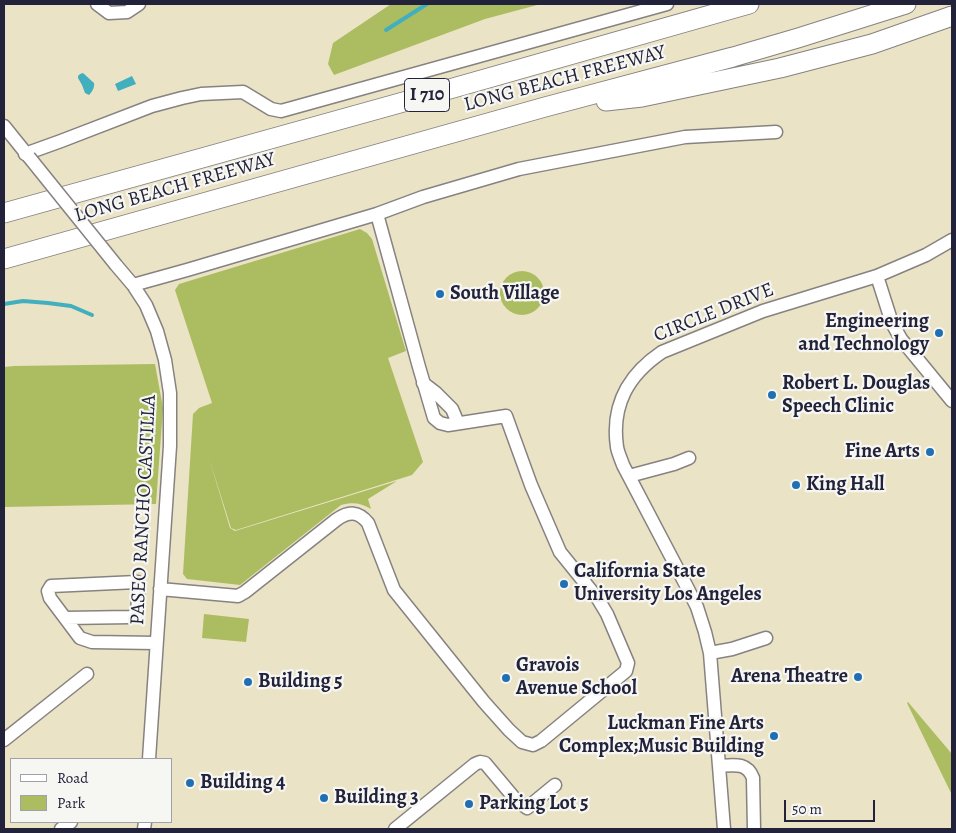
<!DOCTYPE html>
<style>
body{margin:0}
#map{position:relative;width:956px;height:833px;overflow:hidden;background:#ebe3c5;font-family:Alegreya,serif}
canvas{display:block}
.frame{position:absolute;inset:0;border:5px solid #22223b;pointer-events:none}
.legend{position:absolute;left:10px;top:758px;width:162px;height:65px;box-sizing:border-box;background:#f6f6f2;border:1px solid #a1a1a9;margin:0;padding:6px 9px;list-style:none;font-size:15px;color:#22223b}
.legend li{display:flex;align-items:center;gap:10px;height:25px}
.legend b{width:25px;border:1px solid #a1a1a9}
.scale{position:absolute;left:784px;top:800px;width:91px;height:22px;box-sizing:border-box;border:2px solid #22223b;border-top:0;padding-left:6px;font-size:15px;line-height:18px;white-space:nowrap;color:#22223b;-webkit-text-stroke:4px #f6f6f2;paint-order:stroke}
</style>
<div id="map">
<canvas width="956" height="833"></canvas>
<div class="frame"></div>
<ul class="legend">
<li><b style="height:6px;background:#fff"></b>Road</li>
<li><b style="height:14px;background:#acbd61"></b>Park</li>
</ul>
<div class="scale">50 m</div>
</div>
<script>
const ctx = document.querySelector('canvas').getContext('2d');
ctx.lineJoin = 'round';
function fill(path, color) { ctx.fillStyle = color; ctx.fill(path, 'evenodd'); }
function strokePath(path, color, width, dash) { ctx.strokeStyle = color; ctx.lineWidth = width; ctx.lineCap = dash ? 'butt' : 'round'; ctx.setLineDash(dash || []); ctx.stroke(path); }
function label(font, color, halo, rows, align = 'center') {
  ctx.font = font + ' Alegreya,serif'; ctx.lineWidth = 4.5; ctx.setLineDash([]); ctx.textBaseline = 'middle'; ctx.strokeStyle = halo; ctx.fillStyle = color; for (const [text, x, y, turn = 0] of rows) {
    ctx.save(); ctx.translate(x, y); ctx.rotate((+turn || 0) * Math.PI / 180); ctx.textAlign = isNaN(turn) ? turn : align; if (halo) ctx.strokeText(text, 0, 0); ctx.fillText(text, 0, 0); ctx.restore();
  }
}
const green = new Path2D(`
 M391 4H541L485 19 334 75 328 64 333 43Z
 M360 229 367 233 372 239 406 351 388 358 423 462 412 475 236 530 231 528 209 458 230 528 235 531 397 481 368 499 371 509C361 503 353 502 341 505L240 585 187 579 183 574 193 414 199 408 212 403 175 290 179 284Z
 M500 293a22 22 0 1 1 44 0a22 22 0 1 1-44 0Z
 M155 364 163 408 156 504 4 507V367L14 366Z
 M204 614 249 619 246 642 202 638Z
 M908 702 952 754V795L907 703Z`);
const water = new Path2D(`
 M83 73 94 83C95 87 92 92 89 95L85 93 82 85 78 78V76L80 74Z
 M132 76 136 84 118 91 115 84Z`);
const stream = new Path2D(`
 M386 30 427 4
 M4 304 23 301 48 303 71 306 92 315`);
const minor = new Path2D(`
 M97 4 109 13 127 12 139 4
 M4 126 29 157
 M25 154 61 141 152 106 182 98 201 94 243 92 271 109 281 111 667 4
 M116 265 133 285 146 305 157 331 165 360 170 393V446L149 759
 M877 276 892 323 901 339 952 401
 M133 285 187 270 377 214 423 197 519 169 685 137 776 132
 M423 383 436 393 452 409 458 423
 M629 476 674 464 689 458
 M160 589 238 596 245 592 336 520C349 511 358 511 368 523L394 590 484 702 509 730 522 742 533 745 541 741 626 671 628 663 607 614 598 599 560 552 531 485 506 416 448 425 440 423 434 418 419 367 377 214
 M65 618 131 617 137 613 139 586 137 582 51 586 48 591 50 598 80 638 92 642 156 643
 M710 653 732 649 766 638
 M4 740 87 674
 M719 766C734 765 747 762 753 778L754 829
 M61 829 71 822
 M144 829 145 822
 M395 829 475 764 480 762 485 763 516 800 527 808 555 785
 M724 829 710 653 705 632 697 607 687 587 623 465C621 459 618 453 617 447 611 405 628 375 662 352L763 311 877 276 926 255 952 240`);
const highway = new Path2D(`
 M606 101 642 97 780 68 872 44 952 16
 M4 213 425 96 749 4
 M4 259 545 107 733 57 798 38 906 4`);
const minorBridge = new Path2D(`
 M29 157 116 265`);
const markers = [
 [440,294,5,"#1f6fb2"],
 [939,333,5,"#1f6fb2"],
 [772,395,5,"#1f6fb2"],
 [930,452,5,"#1f6fb2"],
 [796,485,5,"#1f6fb2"],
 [564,584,5,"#1f6fb2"],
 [858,677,5,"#1f6fb2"],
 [506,678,5,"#1f6fb2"],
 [248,682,5,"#1f6fb2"],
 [774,736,5,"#1f6fb2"],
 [190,783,5,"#1f6fb2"],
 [324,798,5,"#1f6fb2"],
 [469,804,5,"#1f6fb2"]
];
const shields = [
 [427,95,45]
];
const shieldNames = [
 ["I 710",427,95]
];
const streetNames = [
 ["LONG BEACH FREEWAY",565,79,-15],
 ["LONG BEACH FREEWAY",175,188,-16],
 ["CIRCLE DRIVE",714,313,-22],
 ["PASEO RANCHO CASTILLA",144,510,-87]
];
const poiNames = [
 ["South Village",450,294],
 ["Engineering",929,322,"right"],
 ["and Technology",929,345,"right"],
 ["Robert L. Douglas",782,384],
 ["Speech Clinic",782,407],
 ["Fine Arts",920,452,"right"],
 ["King Hall",806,485],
 ["California State",574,572],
 ["University Los Angeles",574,595],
 ["Gravois",516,666],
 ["Avenue School",516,689],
 ["Arena Theatre",848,677,"right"],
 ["Building 5",258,682],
 ["Luckman Fine Arts",764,724,"right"],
 ["Complex;Music Building",764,747,"right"],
 ["Building 4",200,783],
 ["Building 3",334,798],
 ["Parking Lot 5",479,804]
];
fill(green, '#acbd61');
fill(water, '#42afbf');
strokePath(stream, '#42afbf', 4);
strokePath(minor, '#868280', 15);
strokePath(highway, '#868280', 21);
strokePath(minor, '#fff', 12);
strokePath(highway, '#fff', 19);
strokePath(minorBridge, '#868280', 15, []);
strokePath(minorBridge, '#fff', 12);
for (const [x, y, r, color] of markers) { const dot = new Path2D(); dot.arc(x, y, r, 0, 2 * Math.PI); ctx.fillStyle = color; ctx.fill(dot); strokePath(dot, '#f6f6f2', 2); }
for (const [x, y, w] of shields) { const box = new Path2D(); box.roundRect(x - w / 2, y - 16.5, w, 33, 4); ctx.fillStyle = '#f6f6f2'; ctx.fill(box); strokePath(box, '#22223b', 1); }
label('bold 19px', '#22223b', null, shieldNames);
label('20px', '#22223b', '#f6f6f2', streetNames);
label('bold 20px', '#22223b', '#f6f6f2', poiNames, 'left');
</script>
